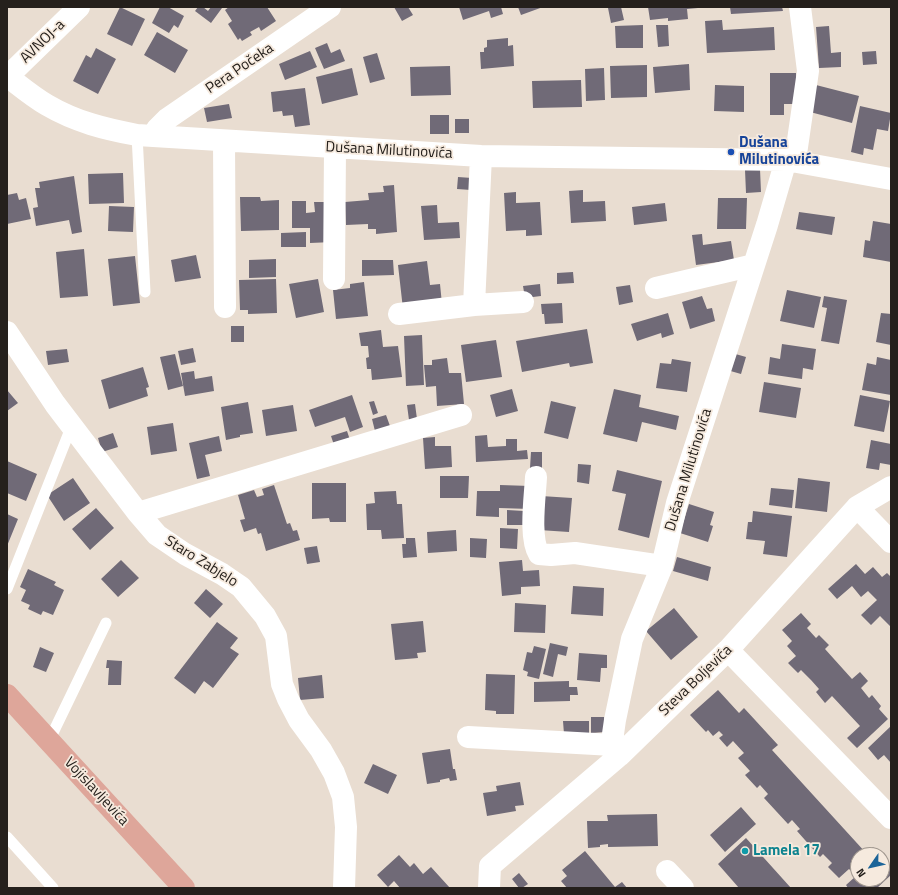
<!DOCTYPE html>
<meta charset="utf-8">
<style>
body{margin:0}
#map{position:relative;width:898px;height:895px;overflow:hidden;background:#e9ddd1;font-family:"Titillium Web",sans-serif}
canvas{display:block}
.frame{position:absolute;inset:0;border:8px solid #25201c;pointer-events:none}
.north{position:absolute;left:850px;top:847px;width:40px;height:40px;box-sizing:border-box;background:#f6eade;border:1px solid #a29990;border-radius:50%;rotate:236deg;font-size:11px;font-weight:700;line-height:16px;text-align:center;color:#25201c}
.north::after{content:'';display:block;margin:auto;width:14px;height:18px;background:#1c6498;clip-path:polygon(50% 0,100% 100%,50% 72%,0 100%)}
</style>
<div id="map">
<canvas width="898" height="895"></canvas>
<div class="frame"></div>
<div class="north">N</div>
</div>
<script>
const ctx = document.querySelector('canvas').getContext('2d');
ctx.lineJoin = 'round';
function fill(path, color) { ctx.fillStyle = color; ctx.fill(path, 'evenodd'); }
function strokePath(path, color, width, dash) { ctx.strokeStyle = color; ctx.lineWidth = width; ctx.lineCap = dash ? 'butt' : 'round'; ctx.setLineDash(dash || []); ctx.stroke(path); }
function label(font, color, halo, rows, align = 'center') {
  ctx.font = font + ' "Titillium Web",sans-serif'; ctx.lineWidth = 3.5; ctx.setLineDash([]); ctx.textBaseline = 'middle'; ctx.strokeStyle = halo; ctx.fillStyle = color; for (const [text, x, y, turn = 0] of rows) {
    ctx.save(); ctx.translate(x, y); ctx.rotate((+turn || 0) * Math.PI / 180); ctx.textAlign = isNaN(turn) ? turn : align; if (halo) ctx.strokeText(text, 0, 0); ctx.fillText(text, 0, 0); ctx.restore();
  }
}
const building = new Path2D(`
 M120 7 145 19 132 46 107 34Z
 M160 7H168L184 16 178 28 174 25 169 33 152 23Z
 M198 7H203L208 11 211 7H221L222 8 211 23 195 11Z
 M229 7H267L276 21 261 31 259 27 250 32 252 35 242 41 240 38 238 40 228 24 232 21 225 10Z
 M394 7H408L413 15 402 21Z
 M459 7H501L503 14 491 18 489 11 463 20Z
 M518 7H543L521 15Z
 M613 7H621L624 20 611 23 608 8Z
 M648 7H698V8L687 9 688 19 668 21V18L650 20Z
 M730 7H782L783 11 731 14Z
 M722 20 723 30 774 27 775 50 707 53 705 21Z
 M643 25V48H616L615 26Z
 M656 25H668L669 46 658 47Z
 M829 26 831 53 841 52V67L819 68 816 27Z
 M157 32 188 50 175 73 144 55Z
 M508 38V46L513 45 514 66 481 69 480 52H484V48L487 47V40Z
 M327 43 331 53 340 49 345 61 324 69 315 48Z
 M96 48 116 59 98 94 73 81 86 55 91 58Z
 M310 51 317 67 285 80 279 64Z
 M876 51 877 64 863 65 862 52Z
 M377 53 385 79 370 83 363 57Z
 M689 64 690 90 655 93 653 67Z
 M647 65V97L611 98 610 66Z
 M450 66 451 95 411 96 410 67Z
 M352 68 358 95 322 104 316 77Z
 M604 68 605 100 586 101 585 69Z
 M770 73H796L797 104H784V115H770Z
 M581 80 582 107 533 108 532 81Z
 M715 85 744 86V112L714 111Z
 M816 85 859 96 852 123 810 112Z
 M305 88 310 125 295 127 293 115 283 116 282 111 273 112 271 92Z
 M229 104 232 118 207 122 204 108Z
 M860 106 891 113 888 131 877 129 873 150 864 148 863 155 851 152Z
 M430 115H449V134H430Z
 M455 119H469V133H455Z
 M760 169 761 192 746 193 745 170Z
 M123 173 124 203 89 204 88 174Z
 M74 176 82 232 72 234 69 220 36 226 33 208 38 207 35 188H40L39 182Z
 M458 177 472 178 471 190 457 189Z
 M394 185 397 232 376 234V229H368V224L346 225 345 202 369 200 368 193 384 192 383 186Z
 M583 190V202L605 201 606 221 571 223 569 191Z
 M516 192V203L540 202 542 235 526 236V230L506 231 504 193Z
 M17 193 19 200 26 198 31 219 7 224V195Z
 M240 197H260L261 201 279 200V230L241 231Z
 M718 198H747L746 229H717Z
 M292 201H306V213L315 212 314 202H324L333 242 310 243V228H292Z
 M665 203 667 221 634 225 632 207Z
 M437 205 438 223 459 222 460 238 424 240 421 206Z
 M109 206 134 207 133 232 108 231Z
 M799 212 835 217 832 235 796 229Z
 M873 221 891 224V262L863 257 865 240 870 241Z
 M306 232V247H281V233Z
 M702 234 703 245 731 241 734 260 696 265 692 235Z
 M84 249 88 296 60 298 56 252Z
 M196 255 201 278 175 282 171 260Z
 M135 256 140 303 113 306 108 259Z
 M276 259V277L249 278V260Z
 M362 260H393L394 275 362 276Z
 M427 261 430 285 440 284 442 304 403 309 398 265Z
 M573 272 574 283 557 284V273Z
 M276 279 277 313 248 314V310H240L239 280Z
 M318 279 324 312 296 318 289 284Z
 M364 282 368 316 336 319 333 290 350 288V284Z
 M540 284 541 296 525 298 523 286Z
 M630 285 633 302 619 305 616 287Z
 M787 290 821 297 814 328 780 321Z
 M702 296 707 309 712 308 715 321 690 329 682 302Z
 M824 296 847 300 839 344 821 341 827 308 822 307Z
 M562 303 563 323 545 324 544 314H542L541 304Z
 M668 313 674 334 662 338 661 333 637 341 631 324Z
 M881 313 891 314V345L876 342Z
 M231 326H244V342H231Z
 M587 329 593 363 570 367 569 363 522 372 516 341Z
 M381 330 383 347 398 346 402 377 372 380 371 369H367L366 358 369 357 368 346H361L359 333Z
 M422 335 424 385 406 386 404 336Z
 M496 340 502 377 466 382 461 345Z
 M782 344 816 349 813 370 803 368 802 379 768 374 770 357 780 359Z
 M193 348 196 362 181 365 178 351Z
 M67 349 69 362 48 365 46 351Z
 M732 353 746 357 741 374 727 370Z
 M175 354 183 386 168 390 160 357Z
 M877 357 891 360V395L862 390 867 363 876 365Z
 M447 358 449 373H461L464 404 437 406 436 386 426 387 424 365H432V360Z
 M672 359 691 362 687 392 656 388 660 363 671 364Z
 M143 367 149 387 146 388 148 396 109 409 101 380Z
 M194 371 195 379 212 376 214 391 185 396 181 373Z
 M764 382 801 388 796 418 759 412Z
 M512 389 518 411 496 417 490 395Z
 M614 389 641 395 639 407 679 416 676 430 642 422 637 442 603 434Z
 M7 390 18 403 7 411Z
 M352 395 363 427 350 432 345 417 315 427 309 410Z
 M860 395 890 401 884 432 854 426Z
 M374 401 378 413 373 415 369 402Z
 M551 401 576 407 568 439 544 433Z
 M248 402 253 433 240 435V437L226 440 221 407Z
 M415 404 417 419 409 420 407 405Z
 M293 405 297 431 266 436 262 410Z
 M386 415 390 426 375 431 372 419Z
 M173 423 177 451 151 455 147 427Z
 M347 431 350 440 334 445 331 436Z
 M113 433 118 447 102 452 98 438Z
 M487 435 488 447 506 446V439H517V451L527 450 528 459 476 462 475 436Z
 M219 436 222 451 205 455 210 476 197 479 189 443Z
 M435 437V446H451L452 467 425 469 423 438Z
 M871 440 891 444V465L880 463 879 470 866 468Z
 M531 452H542V469L530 468Z
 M7 461 37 474 26 501 7 493Z
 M578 464 591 465 589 484 577 482Z
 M617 470 662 481 649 538 618 530 626 494 612 491Z
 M440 476H469L468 498H440Z
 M73 478 90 503 64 521 47 495Z
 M798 478 830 482 827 512 795 508Z
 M312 483H346V522H330L329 518 312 519Z
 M274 485 287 524 290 523 293 531 297 530 300 540 266 551 261 533 258 534 256 528 244 532 240 520 245 519 238 495 254 490 257 497 264 495 262 489Z
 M500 485 530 486V509L499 508V517L476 516 477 491H500Z
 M771 488 794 490 792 508 769 505Z
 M396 491 397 504H402L404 538 382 539 381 530H367L366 504 375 503 374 492Z
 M541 496 572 498 569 532 539 530Z
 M689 504 714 512 710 525 713 526 708 542 680 533Z
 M96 508 114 528 90 550 72 529Z
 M507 510 524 511V525H507Z
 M753 511 792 516 787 557 763 554 765 541 746 539 748 522H752Z
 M7 514 18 519 7 546Z
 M500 528 518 529 517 549 500 548Z
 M456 530 457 551 428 553 427 532Z
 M406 538H415L417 557 403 558 402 544H406Z
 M470 538 487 539 486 558 470 557Z
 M317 546 320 562 307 564 304 548Z
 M677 557 711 567 708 581 673 571Z
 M121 560 139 578 118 597 101 579Z
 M522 560 523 571 539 570 540 586 521 587V594L502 596 499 562Z
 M856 564 865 574 873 567 882 577 887 573 891 577V627L880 616 871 625 861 615 877 600 868 591 861 597 852 586 837 599 828 589Z
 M28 569 56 582 54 585 64 590 53 615 43 611 41 615 28 609 30 605 21 601 26 590 20 587Z
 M573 586 604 588 603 616 571 614Z
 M206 589 223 604 210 618 194 603Z
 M515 603 546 605 545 633 514 632Z
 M674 608 698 637 671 660 646 631Z
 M801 613 811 624 807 628 816 638 819 635 829 645 825 649 852 679 860 672 868 681 861 688 869 698 872 695 881 706 879 709 888 719 857 748 847 738 860 726 832 696 825 703 816 692 819 689 811 680 801 670 798 673 788 663 796 656 787 646 792 641 782 630Z
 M423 621 426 652 417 653 418 658 395 660 391 624Z
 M217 622 238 638 230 648 239 654 213 688 204 681 195 694 174 678Z
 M550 643 568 647 566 656 558 654 553 677 543 674Z
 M534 646 546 649 539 679 527 676 528 672 523 670 527 652 532 653Z
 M40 647 54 653 46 672 33 667Z
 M579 653 607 655V668H601L600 682 577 680Z
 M107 660 122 661 121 685H108L109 668H106Z
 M486 674 515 675 514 714H496V711L485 710Z
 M322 675 324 698 300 700 298 678Z
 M569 681V687H577L578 695H570V701L534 702V682Z
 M718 690 739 713 744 708 778 745 772 750 866 853 873 847 881 855H858V879H882V857L891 866V875L877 888H848L846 885 856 876 849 869 839 878 828 867 832 863 823 854 820 857 797 831 800 829 792 820 788 824 764 798 768 794 760 785 757 788 745 775 750 771 738 758 744 753 733 741 727 747 719 738 723 735 719 731 713 736 708 730 706 732 690 715Z
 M591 717H604L605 732 591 733Z
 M563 721H589V734H564Z
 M891 726V763L884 755 878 760 868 748Z
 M450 749 453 769H455L457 780 450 781 449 778 440 780V782L427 784 422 753Z
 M373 764 397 775 388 794 364 783Z
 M520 782 524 805 515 806 516 811 487 816 483 793 497 791 496 786Z
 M741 807 756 824 725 852 710 835Z
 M657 814 658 846 608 847V844L600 845V847L588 848 587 821H608L607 815Z
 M746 838 791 888H739L718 864Z
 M585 851 615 887 622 882 627 888H567L561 881 567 876 562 870Z
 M399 855 410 867 414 863 423 874 431 867 450 888 409 887 400 888 394 881 388 887 377 875Z
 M519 873 528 884 522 888H519L512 879Z`);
const lane = new Path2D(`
 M137 135 145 292
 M7 589 72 425
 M49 741 106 623
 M7 837 53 888`);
const street = new Path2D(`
 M7 76C20 86 33 97 47 105 76 122 105 129 137 135L481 156 786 160 891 179
 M7 77 79 7
 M155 136 157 129 167 119 330 7
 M224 141 225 307
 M795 161 808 71 800 7
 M334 279 335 148
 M656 288 754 265
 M474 305 481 156
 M399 314 474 305 523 302
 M7 332 55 404 138 513 157 535 185 554 222 574 241 587 265 616 276 636 282 684 288 699 299 720 321 750 334 773 343 797 346 827 344 888
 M536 477C535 497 529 538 539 554L551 555 575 553 662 566
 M857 507 891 542
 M138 513 461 415
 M728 650 891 818
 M468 737 613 745
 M619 756 613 745V734L615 720 632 639 662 566 677 503 767 225 786 160
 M667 871 683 888
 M489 888 490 866 619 756 728 650 857 507 891 487`);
const primary = new Path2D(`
 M7 695 184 888`);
const markers = [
 [731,152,4,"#1a4fb4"],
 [745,851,4,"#0f9aa8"]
];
const streetNames = [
 ["AVNOJ-a",43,42,-44],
 ["Pera Počeka",240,69,-34],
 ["Dušana Milutinovića",389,151,3],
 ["Dušana Milutinovića",689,470,-73],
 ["Staro Zabjelo",201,562,32],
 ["Steva Boljevića",696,681,-44],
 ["Vojislavljevića",96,792,47]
];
const transitNames = [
 ["Dušana",739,143],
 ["Milutinovića",739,160]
];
const cultureNames = [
 ["Lamela 17",753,851]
];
fill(building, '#706a77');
strokePath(lane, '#fff', 11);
strokePath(street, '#fff', 22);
strokePath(primary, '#dea69a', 22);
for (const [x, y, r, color] of markers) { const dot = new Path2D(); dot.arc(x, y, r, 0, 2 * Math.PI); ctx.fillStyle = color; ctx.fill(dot); strokePath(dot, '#f6eade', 1.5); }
label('15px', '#25201c', '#f6eade', streetNames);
label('bold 15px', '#164399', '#f6eade', transitNames, 'left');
label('bold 15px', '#0d838f', '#f6eade', cultureNames, 'left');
</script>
